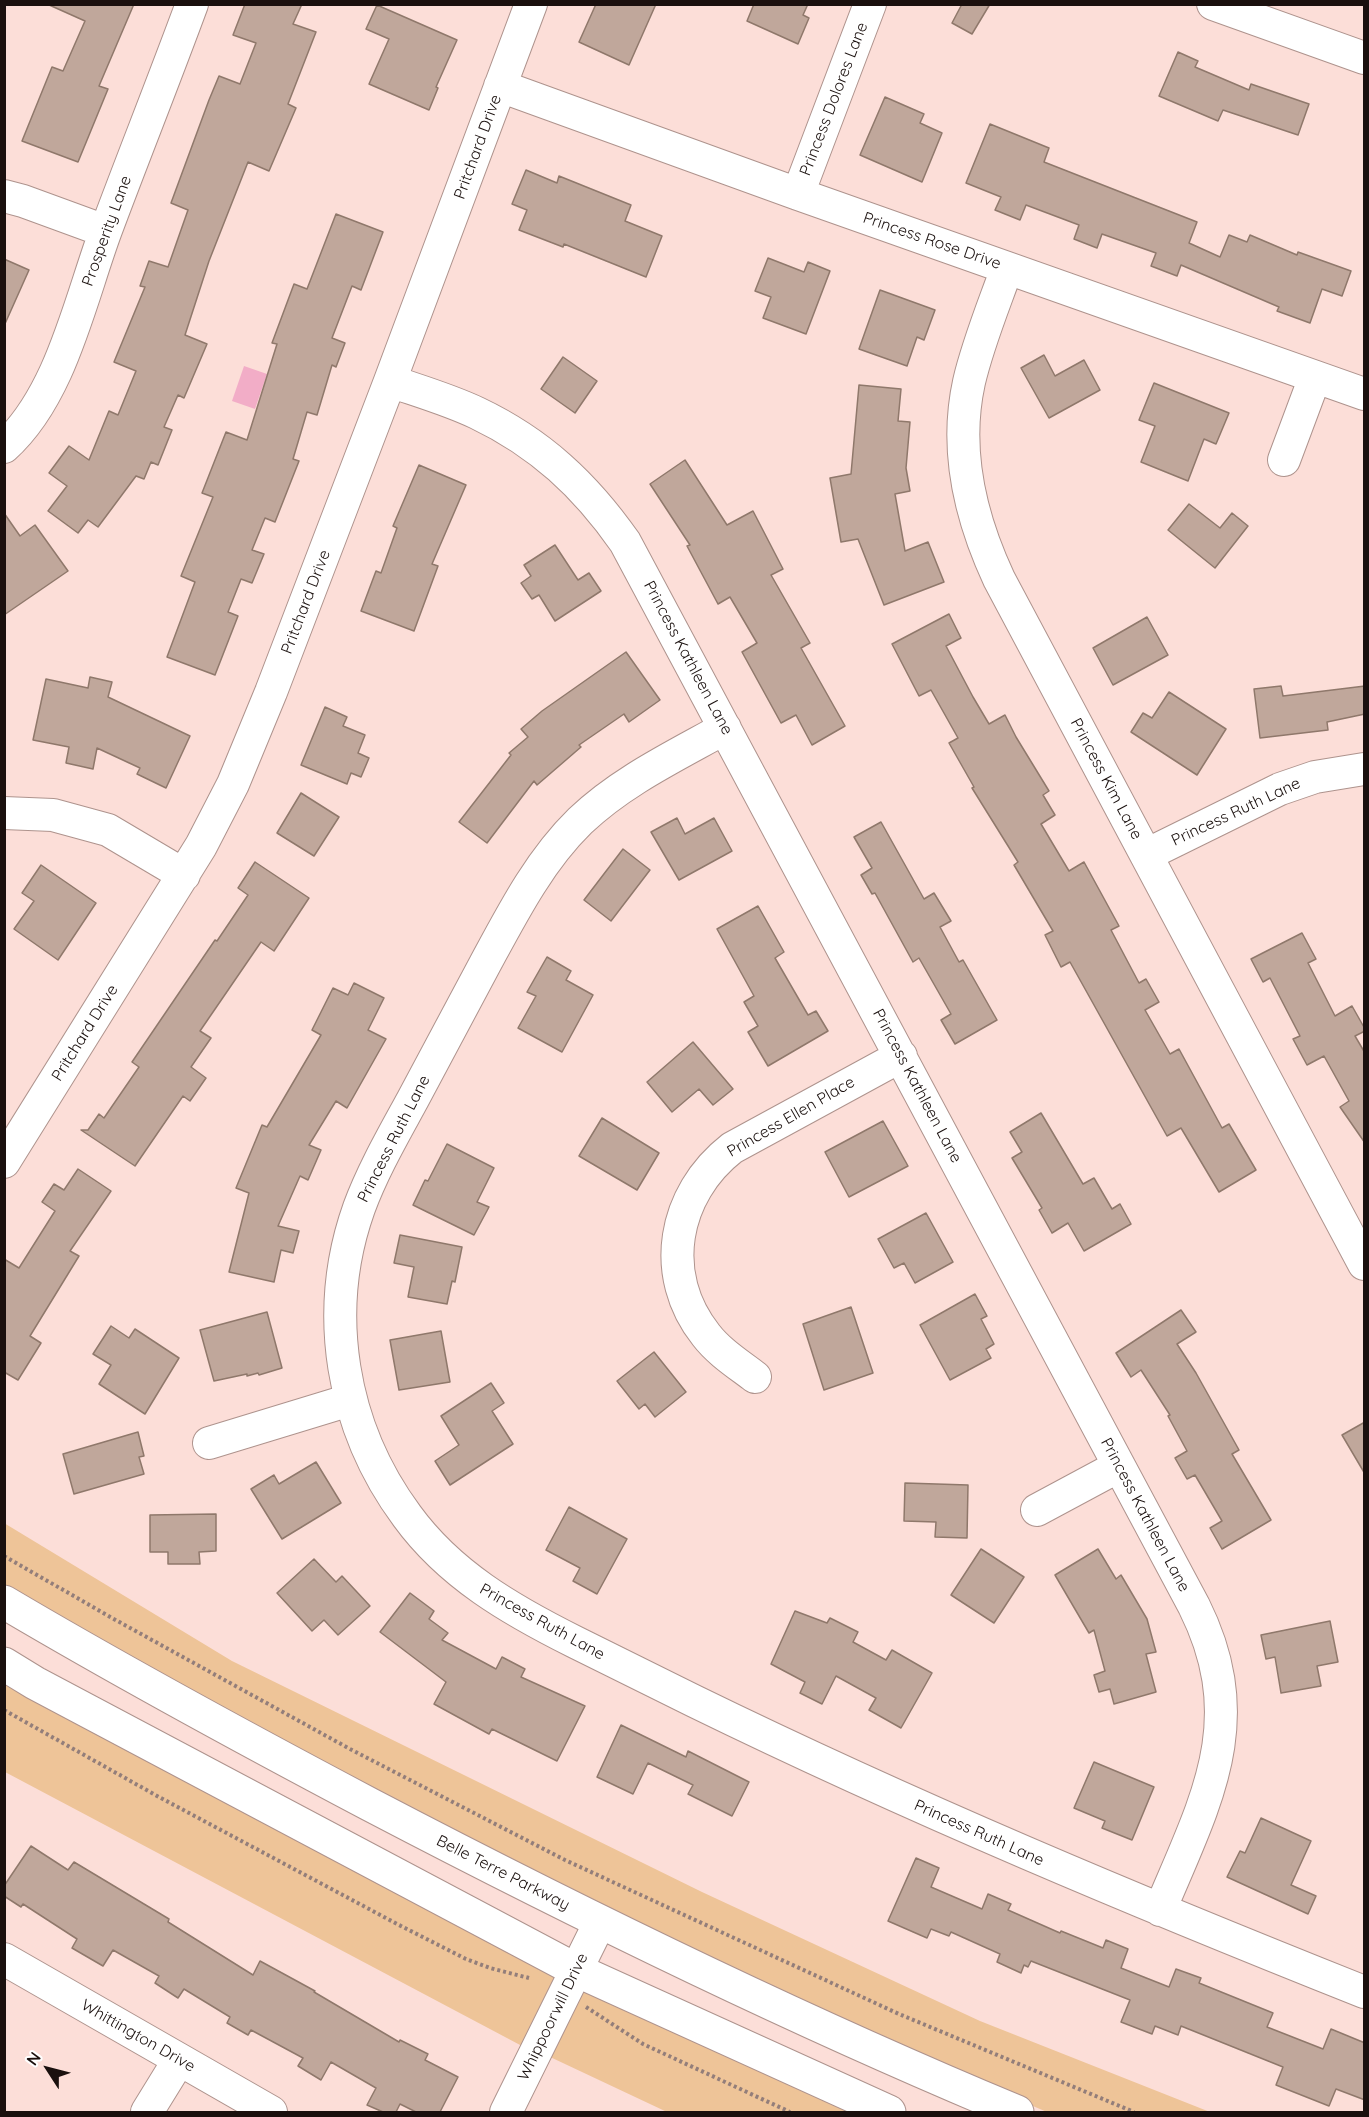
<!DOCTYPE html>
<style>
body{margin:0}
#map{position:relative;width:1369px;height:2117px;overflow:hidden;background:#fcded8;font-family:Quicksand,sans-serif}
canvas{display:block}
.frame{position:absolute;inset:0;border:6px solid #1a100e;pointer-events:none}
.north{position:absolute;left:18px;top:2039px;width:60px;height:60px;-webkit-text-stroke:4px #fff;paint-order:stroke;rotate:306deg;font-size:16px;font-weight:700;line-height:24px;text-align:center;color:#1a100e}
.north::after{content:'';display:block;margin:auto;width:21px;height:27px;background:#1a100e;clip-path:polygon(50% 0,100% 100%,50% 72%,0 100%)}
</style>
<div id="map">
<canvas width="1369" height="2117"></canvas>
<div class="frame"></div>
<div class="north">N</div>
</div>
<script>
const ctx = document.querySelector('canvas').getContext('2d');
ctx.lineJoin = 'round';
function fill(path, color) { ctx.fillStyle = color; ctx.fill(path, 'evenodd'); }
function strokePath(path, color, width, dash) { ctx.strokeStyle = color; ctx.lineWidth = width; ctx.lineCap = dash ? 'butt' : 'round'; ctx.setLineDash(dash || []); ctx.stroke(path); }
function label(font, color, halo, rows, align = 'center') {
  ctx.font = font + ' Quicksand,sans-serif'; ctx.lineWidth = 4.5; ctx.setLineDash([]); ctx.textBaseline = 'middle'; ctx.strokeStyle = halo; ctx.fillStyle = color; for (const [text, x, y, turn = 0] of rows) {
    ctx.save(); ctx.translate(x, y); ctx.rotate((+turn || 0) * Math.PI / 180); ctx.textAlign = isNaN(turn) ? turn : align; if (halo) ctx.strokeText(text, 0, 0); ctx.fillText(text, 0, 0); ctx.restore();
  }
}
const green = new Path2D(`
 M4 1523 232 1661 702 1892 980 2021 1210 2112H1047L927 2061 559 1890 5 1588Z
 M4 1677 858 2112H667L548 2056 522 2046 5 1772Z`);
const water = new Path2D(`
 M244 366 267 374 255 409 232 401Z`);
const building = new Path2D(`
 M47 4H134L99 86 108 89 78 162 22 141 52 67 63 71 85 21Z
 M245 4H302L293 24 316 32 288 104 296 108 269 171 248 162 209 261 185 335 207 344 184 398 178 395 164 427 172 430 158 465 151 462 144 479 136 476 98 527 88 520 78 533 48 511 67 486 49 473 69 446 89 460 109 411 118 415 136 371 114 362 145 287 140 286 149 261 168 267 188 210 171 203 209 100 219 76 240 84 256 43 233 35Z
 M596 4H656L629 65 579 42Z
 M754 4H808L803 15 809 18 798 44 747 21Z
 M962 4H990L972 34 952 23Z
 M377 5 457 40 436 87 438 88 429 110 369 84 389 39 366 29Z
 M1178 52 1198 61 1195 67 1249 90 1251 84 1309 104 1298 135 1223 110 1218 121 1159 96Z
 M885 97 924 114 920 123 942 133 922 182 860 155Z
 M990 124 1049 148 1044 162 1197 222 1189 243 1220 257 1229 235 1247 242 1250 235 1297 255 1298 252 1351 271 1342 296 1322 289 1310 323 1277 311 1279 307 1181 265 1177 276 1151 266 1156 253 1102 234 1097 248 1074 239 1079 225 1026 205 1020 220 995 210 1001 197 966 183Z
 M526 170 557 183 559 176 631 205 625 221 662 236 646 277 564 244 563 247 519 230 527 210 512 204Z
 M336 214 383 232 361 290 352 286 332 338 345 343 336 367 332 365 317 415 307 412 293 459 299 461 275 522 265 518 252 550 264 554 252 583 241 579 228 612 238 616 215 675 167 657 195 582 181 576 213 497 202 493 226 432 247 440 277 344 272 343 294 284 307 289Z
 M768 258 804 272 808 262 830 271 806 334 763 318 771 297 755 291Z
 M4 259 29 270 4 326Z
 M880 290 935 310 924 340 917 337 907 366 859 349Z
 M1044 355 1055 376 1084 360 1100 390 1049 418 1021 368Z
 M563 357 597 381 575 413 541 389Z
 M1154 383 1229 413 1216 444 1204 439 1188 481 1141 462 1155 426 1139 420Z
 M859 385 901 389 898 421 910 422 906 468 910 491 895 494 905 551 928 542 944 582 884 605 858 539 841 542 830 478 851 474Z
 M685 460 727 525 753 511 783 569 771 575 810 643 801 648 845 726 812 745 796 715 781 723 742 652 757 643 730 597 718 604 687 546 690 545 650 484Z
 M419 465 466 485 432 564 438 566 414 631 361 611 376 571 381 573 397 528 393 526Z
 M1189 504 1220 528 1232 513 1248 526 1215 568 1168 530Z
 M4 513 20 536 35 525 68 571 4 615Z
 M555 545 578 580 589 573 601 591 555 621 539 595 532 599 521 583 531 576 524 565Z
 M949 614 961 638 946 646 973 697 989 724 1005 715 1016 737 1049 791 1043 795 1055 815 1041 824 1069 871 1084 862 1119 926 1111 930 1139 983 1146 979 1159 1002 1145 1010 1170 1054 1179 1049 1222 1128 1229 1124 1256 1170 1219 1192 1181 1128 1167 1136 1070 962 1061 967 1045 935 1053 931 1014 865 1018 862 972 788 974 787 949 743 958 738 931 690 919 696 892 644Z
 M1147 617 1168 655 1113 685 1093 648Z
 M626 652 660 700 629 722 624 714 579 745 581 747 537 785 534 781 487 843 459 822 511 755 509 753 528 737 521 729 542 711Z
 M90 677 112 682 108 697 190 736 166 788 137 774 140 768 97 748 93 769 66 763 69 747 33 740 46 679 88 688Z
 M1281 686 1283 696 1365 686V714L1327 722 1328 730 1260 738 1254 689Z
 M1169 692 1226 729 1197 775 1131 732 1143 713 1152 718Z
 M325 707 347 717 343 726 365 735 358 753 369 758 361 777 351 773 347 784 301 765Z
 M301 793 339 817 314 856 277 833Z
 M677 818 685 834 714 818 732 851 679 880 651 832Z
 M881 822 924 899 934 893 951 921 940 927 959 962 963 960 997 1020 955 1044 941 1020 951 1014 919 958 913 962 875 893 872 894 861 875 872 868 854 837Z
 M623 849 650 870 611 921 584 900Z
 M255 862 309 898 274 951 261 942 200 1031 211 1038 191 1067 206 1078 190 1101 183 1096 135 1166 81 1130H88L99 1114 104 1118 139 1067 132 1062 215 940 217 941 248 895 238 888Z
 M41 865 96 903 58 960 14 929 34 901 22 893Z
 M758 906 784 952 775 958 808 1015 816 1011 828 1031 768 1066 748 1032 758 1026 744 1002 754 996 717 929Z
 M1302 933 1316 959 1308 963 1335 1016 1352 1006 1365 1029V1031L1355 1036 1365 1053V1143L1340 1107 1349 1101 1324 1056 1307 1065 1293 1039 1300 1036 1270 978 1263 982 1251 959Z
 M547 957 571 971 566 980 593 995 562 1052 518 1028 536 996 527 992Z
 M354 983 384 998 368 1030 386 1039 347 1108 336 1101 309 1145 321 1150 308 1180 300 1176 278 1226 299 1231 293 1253 281 1250 274 1282 229 1272 249 1193 236 1188 262 1125 267 1127 321 1035 312 1030 333 988 348 995Z
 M693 1042 733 1089 713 1105 699 1089 672 1112 647 1082Z
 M1041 1113 1083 1184 1094 1178 1112 1209 1120 1204 1131 1224 1084 1251 1068 1223 1052 1233 1039 1210 1042 1208 1012 1158 1022 1152 1010 1132Z
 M602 1118 659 1153 637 1190 579 1156Z
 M883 1121 908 1166 849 1197 825 1152Z
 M447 1144 494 1168 477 1202 489 1207 474 1235 413 1205 425 1180 428 1181Z
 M78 1169 111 1191 70 1251 79 1256 30 1336 41 1343 18 1380 4 1372V1259L19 1268 55 1211 42 1202 54 1184 64 1190Z
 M926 1213 953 1262 915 1283 904 1263 894 1268 878 1239Z
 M400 1235 462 1247 455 1282 452 1281 447 1304 408 1297 414 1267 394 1263Z
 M975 1294 987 1316 981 1319 994 1344 986 1349 991 1358 950 1380 920 1325Z
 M851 1307 873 1373 824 1390 803 1324Z
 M1181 1310 1196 1332 1177 1344 1196 1373 1239 1450 1232 1454 1271 1520 1222 1549 1210 1528 1222 1521 1195 1475 1187 1479 1175 1458 1187 1451 1168 1416 1170 1415 1141 1370 1131 1377 1116 1353Z
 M267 1312 282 1368 259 1375 258 1373 247 1376V1374L214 1381 200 1330Z
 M111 1326 129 1338 135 1329 179 1358 145 1414 99 1384 111 1365 93 1354Z
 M441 1331 450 1382 399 1390 390 1340Z
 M654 1352 686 1392 655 1417 645 1404 639 1409 617 1381Z
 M491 1383 504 1403 492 1411 513 1444 450 1485 435 1461 459 1445 441 1416Z
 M1365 1422V1474L1342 1435Z
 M138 1432 144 1456 139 1457 144 1474 74 1494 63 1454Z
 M316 1462 341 1503 282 1539 251 1489 274 1475 279 1484Z
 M905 1483 968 1485 967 1538 935 1537 936 1522 904 1521Z
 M569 1507 627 1539 597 1594 573 1581 580 1568 546 1550Z
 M216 1514V1551L199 1552 200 1564H168V1552H150V1515Z
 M981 1549 1024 1577 994 1623 951 1595Z
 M1098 1549 1116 1579 1121 1575 1147 1619 1156 1652 1146 1654 1156 1692 1114 1704 1110 1689 1099 1692 1094 1675 1105 1671 1094 1630 1089 1633 1055 1575Z
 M314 1559 336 1582 342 1576 370 1606 338 1635 324 1620 312 1631 277 1593Z
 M410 1593 434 1611 429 1619 448 1633 442 1640 496 1669 502 1657 525 1669 521 1677 585 1706 557 1761 492 1729 489 1734 434 1704 446 1682 380 1632Z
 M795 1611 827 1623 830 1618 858 1632 853 1642 886 1660 892 1650 932 1673 901 1728 869 1710 876 1698 836 1676 822 1704 800 1693 805 1682 771 1664Z
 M1330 1621 1338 1662 1317 1666 1321 1686 1281 1693 1275 1657 1266 1659 1261 1635Z
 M621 1725 686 1757 688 1751 749 1782 732 1816 688 1794 693 1785 648 1763 633 1794 597 1777Z
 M1094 1762 1154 1787 1132 1840 1102 1828 1105 1821 1074 1808Z
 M1261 1818 1311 1841 1291 1885 1316 1896 1308 1914 1227 1877 1240 1851 1245 1853Z
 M31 1846 68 1870 74 1862 169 1919 168 1922 253 1975 260 1961 315 1991 314 1992 399 2042 400 2040 428 2054 425 2060 458 2077 440 2112H416L400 2104 396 2112H383L367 2105 376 2088 331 2062 321 2080 298 2066 303 2058 251 2030 248 2035 227 2023 230 2017 184 1989 178 1998 155 1983 159 1976 113 1950 103 1966 72 1948 77 1939 23 1904 21 1907 4 1896V1886Z
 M916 1858 939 1868 931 1887 982 1909 988 1894 1011 1904 1008 1910 1060 1933 1061 1931 1103 1948 1106 1940 1128 1949 1121 1968 1169 1987 1176 1969 1201 1978 1199 1983 1273 2013 1267 2027 1323 2049 1331 2029 1365 2043V2100L1336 2089 1329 2106 1276 2085 1283 2067 1181 2026 1178 2035 1155 2026 1152 2034 1121 2022 1130 2000 1031 1961 1028 1967 1024 1965 1021 1973 997 1962 1000 1954 951 1932 949 1936 931 1929 927 1938 888 1921Z`);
const path = new Path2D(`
 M4 1556 112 1618 350 1749 565 1860 899 2014 1134 2112
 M4 1710 159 1797 399 1925 466 1959 490 1968 529 1978
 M586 2007 643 2044 790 2112`);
const minor = new Path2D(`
 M1213 4 1364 58
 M500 86 798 194 1364 394
 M798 194 870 4
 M4 196 23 201 105 231
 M1007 268C994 305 978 343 969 382 954 450 970 517 999 579L1364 1264
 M390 381C419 391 450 400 477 413 540 443 585 485 625 542L1194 1606C1252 1722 1205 1802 1160 1910
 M4 447C61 396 80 300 106 230 134 155 164 80 192 4
 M1284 460 1315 377
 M725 728C675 756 622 781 580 821 539 861 512 914 485 964 461 1009 437 1054 413 1099 394 1134 373 1170 359 1208 322 1312 341 1427 407 1516 450 1575 511 1610 575 1642 615 1662 654 1681 694 1701 913 1808 1138 1902 1364 1992
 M4 813 53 815 108 830 184 875
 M1146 855 1280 789 1315 777 1364 769
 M4 1162 201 846 233 784 271 692 390 381 531 4
 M755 1377C738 1364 719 1352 706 1335 658 1275 673 1194 732 1148L901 1056
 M209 1443 350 1400
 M1037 1510 1119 1466
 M4 1959 271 2112
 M147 2112 179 2060
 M506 2112 600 1922`);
const major = new Path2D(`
 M4 1602C124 1673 246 1739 369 1804 581 1915 796 2020 1017 2112
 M4 1664 35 1683 576 1970 889 2112`);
const streetNames = [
 ["Princess Dolores Lane",834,99,-69],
 ["Pritchard Drive",478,147,-70],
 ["Prosperity Lane",107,231,-70],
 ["Princess Rose Drive",932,241,19],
 ["Pritchard Drive",306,602,-69],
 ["Princess Kathleen Lane",688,658,62],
 ["Princess Kim Lane",1106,779,62],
 ["Princess Ruth Lane",1236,812,-25],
 ["Pritchard Drive",85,1033,-58],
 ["Princess Kathleen Lane",917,1086,62],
 ["Princess Ellen Place",791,1117,-30],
 ["Princess Ruth Lane",394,1139,-63],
 ["Princess Kathleen Lane",1145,1515,62],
 ["Princess Ruth Lane",542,1622,29],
 ["Princess Ruth Lane",979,1833,24],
 ["Belle Terre Parkway",503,1873,27],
 ["Whippoorwill Drive",553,2017,-64],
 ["Whittington Drive",138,2036,30]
];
fill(green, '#eec498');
fill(water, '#f2adc7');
fill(building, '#c0a79b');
strokePath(building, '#8f786b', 1.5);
strokePath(minor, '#ae938d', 34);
strokePath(major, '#ae938d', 35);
strokePath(path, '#937e7a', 4, [3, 3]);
strokePath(minor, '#fff', 32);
strokePath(major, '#fff', 33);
label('16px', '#1a100e', '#fff', streetNames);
</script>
